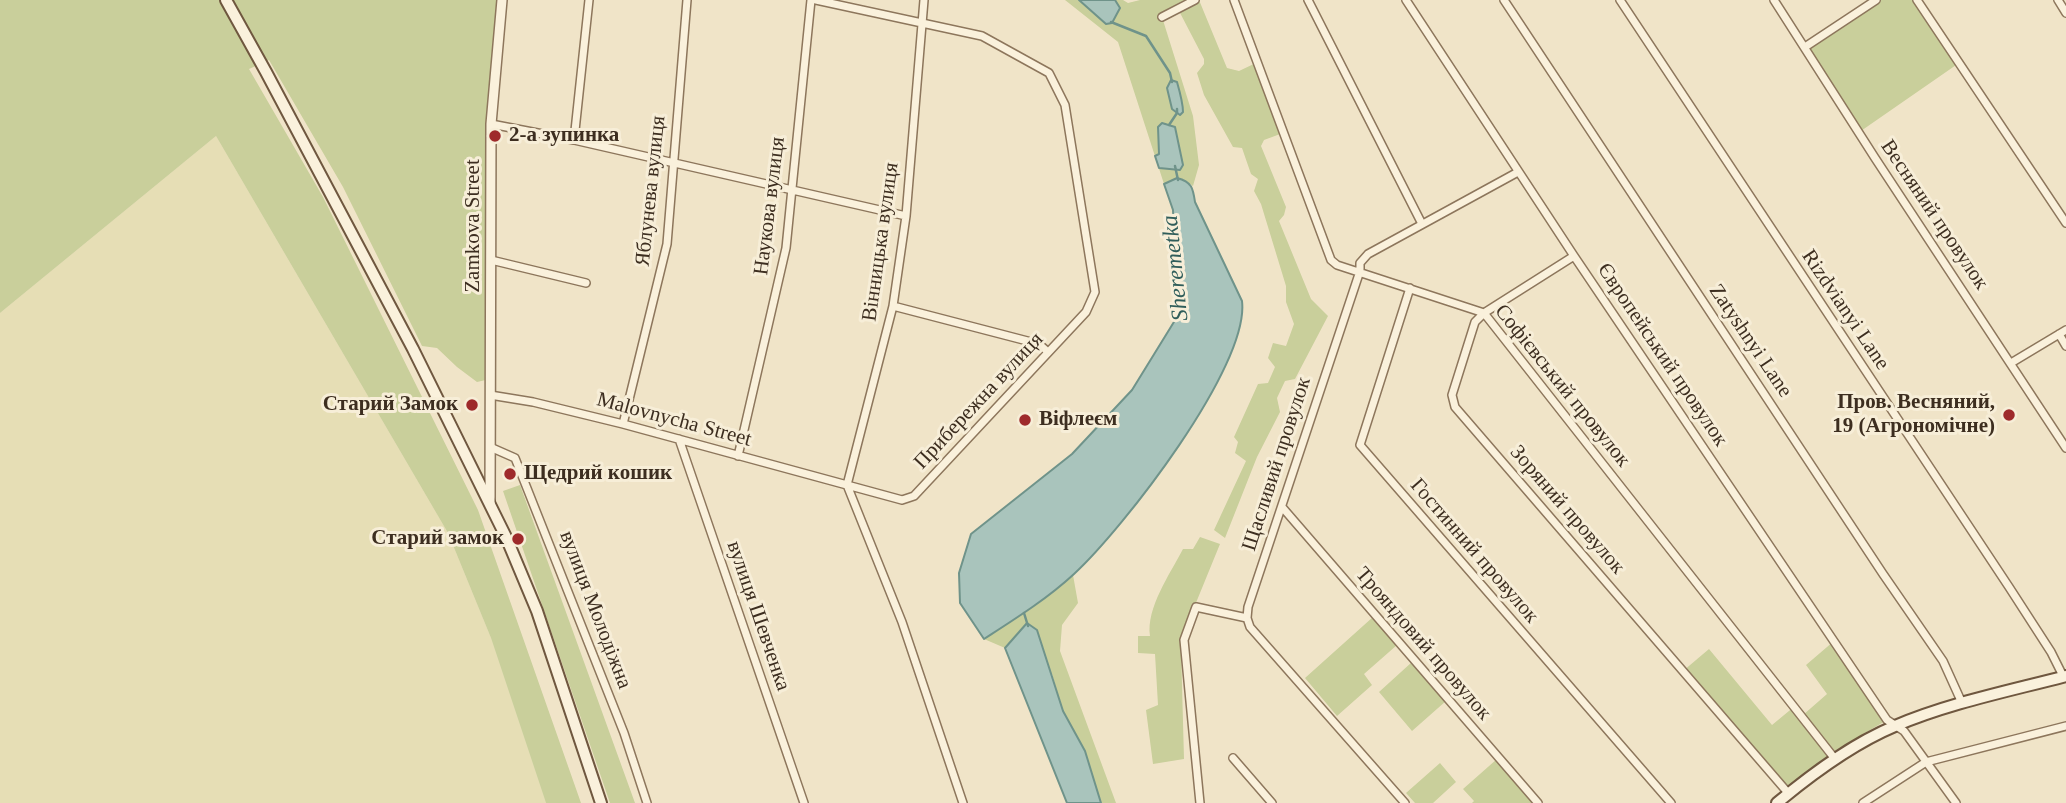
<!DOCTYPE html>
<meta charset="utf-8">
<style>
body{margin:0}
canvas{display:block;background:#f0e4c8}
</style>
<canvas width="2066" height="803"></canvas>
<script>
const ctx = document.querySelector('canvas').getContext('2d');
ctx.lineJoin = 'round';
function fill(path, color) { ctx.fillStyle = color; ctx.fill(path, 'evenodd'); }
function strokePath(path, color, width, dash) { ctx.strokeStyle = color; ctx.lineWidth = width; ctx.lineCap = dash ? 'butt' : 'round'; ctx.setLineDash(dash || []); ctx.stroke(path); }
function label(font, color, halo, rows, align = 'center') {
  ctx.font = font + ' "Times New Roman",serif'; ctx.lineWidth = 6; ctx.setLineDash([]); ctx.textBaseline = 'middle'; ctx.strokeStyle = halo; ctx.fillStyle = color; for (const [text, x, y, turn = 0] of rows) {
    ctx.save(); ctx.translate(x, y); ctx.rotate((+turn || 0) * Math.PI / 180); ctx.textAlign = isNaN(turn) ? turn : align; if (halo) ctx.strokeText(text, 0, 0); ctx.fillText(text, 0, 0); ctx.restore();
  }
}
const farmland = new Path2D(`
 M216 136 448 533 491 638 546 803H0V313Z`);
const green = new Path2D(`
 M0 0H502L491 124 490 379 477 382 457 367 437 348 422 346 343 187 269 60 249 69 323 197 478 510 581 803H546L491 638 448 533 216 136 0 313Z
 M1065 0H1123L1128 3 1140 0H1199L1227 68 1239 71 1258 62 1283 133 1264 140 1261 146 1286 207 1284 215 1279 221 1311 299 1328 316 1295 379 1285 381 1277 398 1280 412 1257 457 1225 538 1214 530 1246 461 1235 453 1238 442 1234 437 1258 384 1268 383 1275 367 1268 358 1273 343 1286 346 1294 324 1286 302V286L1261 204 1254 191 1258 179 1251 174 1242 148 1233 147 1204 95 1197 73 1204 64V59L1178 9 1162 17 1193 116 1199 165 1193 186C1182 177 1176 179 1164 184L1118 42Z
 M1876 0H1917L1959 63 1858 133 1805 47Z
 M520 485 635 803H610L503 491Z
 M1200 537 1220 544 1191 615 1181 648 1184 759 1153 764 1146 710 1158 705 1155 654 1138 653V636H1150C1146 608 1170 574 1183 549H1193Z
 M1073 575 1078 603 1062 625 1060 651 1116 803H1101L1085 751 1063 711 1052 674 1020 630 1005 648 984 639 1024 613Z
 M1373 617 1397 645 1364 674 1372 685 1337 716 1305 678Z
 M1834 641 1887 720 1831 753 1784 789 1683 671 1709 649 1772 725 1795 706 1803 715 1827 694 1806 665Z
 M1412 662 1446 701 1412 731 1379 692Z
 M1497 759 1538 803H1472L1474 801 1463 789Z
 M1440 763 1456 782 1433 803H1415L1406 793Z`);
const water = new Path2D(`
 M1079 0H1115L1120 8 1112 23 1106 24Z
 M1171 80 1177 82C1179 89 1183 105 1183 112L1180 115 1172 109 1167 88Z
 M1162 123 1175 127 1183 165 1180 170 1159 168 1155 156 1159 154 1158 127Z
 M1177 178C1192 182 1193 188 1195 202L1242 301C1250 366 1122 530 1074 574 1047 599 1015 619 984 639L960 603 959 573 971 534 1072 454 1132 390 1177 317 1173 210 1164 184Z
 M1027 623 1037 630 1063 711 1085 751 1101 803H1067L1005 648Z`);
const stream = new Path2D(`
 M1111 22 1146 36 1170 73 1172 82
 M1169 125 1177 113V109
 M1175 166 1178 180
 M1024 613 1028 626`);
const minor = new Path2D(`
 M1234 0 1331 260 1337 265 1484 313 1835 759
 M1308 0 1422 224
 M1406 0 1574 256 1887 720 1904 731 1956 803
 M1504 0 1883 574 1943 661 1962 703
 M1620 0 2009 587 2051 652 2063 676
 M1774 0 1875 158 2066 448
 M1917 0 2066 223
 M2058 0 2066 13
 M1162 17 1195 0
 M1805 47 1876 0
 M491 124 574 140 906 216
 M574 140 589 0
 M1574 256 1484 313 1475 322 1452 395 1455 407 1789 794
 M491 260 586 283
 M1410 288 1360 445 1671 803
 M893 306 1039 344 1048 352
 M2059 334 2066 346
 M2011 363 2066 330
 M490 395 533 402 623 424 902 500 914 496 1086 312 1095 292 1065 105 1049 73 982 36 816 0
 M623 424 667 244 687 0
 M679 439 804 803
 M490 447 515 458 624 733 647 803
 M738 456 786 248 811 0
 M847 485 893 306 906 216 924 0
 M847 485 902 622 963 803
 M1282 507 1538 803
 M1233 758 1272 803
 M1200 803 1184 640 1196 607 1247 618
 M1405 803 1250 627 1247 618 1248 607 1360 271V263L1368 254 1518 172
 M1863 803 1926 762 2066 726`);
const tertiary = new Path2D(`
 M490 504 491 124 502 0`);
const secondary = new Path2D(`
 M226 0 266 72 413 349 506 537 537 611 601 803
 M1777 803C1813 773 1852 744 1895 726 1949 703 2009 691 2066 676`);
const markers = [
 [495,136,7,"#9e2a2b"],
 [472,405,7,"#9e2a2b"],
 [2009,415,7,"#9e2a2b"],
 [1025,420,7,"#9e2a2b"],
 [510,474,7,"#9e2a2b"],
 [518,539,7,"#9e2a2b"]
];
const poiNames = [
 ["2-а зупинка",509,136],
 ["Пров. Весняний,",1995,403,"right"],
 ["19 (Агрономічне)",1995,427,"right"],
 ["Старий Замок",458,405,"right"],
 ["Віфлеєм",1039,420],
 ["Щедрий кошик",524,474],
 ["Старий замок",504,539,"right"]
];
const streetNames = [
 ["Яблунева вулиця",651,191,-84],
 ["Наукова вулиця",770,206,-83],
 ["Весняний провулок",1934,215,56],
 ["Zamkova Street",473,226,-90],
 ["Вінницька вулиця",881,242,-82],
 ["Rizdvianyi Lane",1845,310,56],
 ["Zatyshnyi Lane",1750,341,56],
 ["Європейський провулок",1662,355,56],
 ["Софієвський провулок",1562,386,51],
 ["Прибережна вулиця",979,401,-47],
 ["Malovnycha Street",674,420,15],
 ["Щасливий провулок",1277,464,-72],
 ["Зоряний провулок",1567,510,49],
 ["Гостинний провулок",1474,551,49],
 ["вулиця Молодіжна",595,610,69],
 ["вулиця Шевченка",758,616,71],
 ["Трояндовий провулок",1423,644,49]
];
const waterNames = [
 ["Sheremetka",1176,268,-96]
];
fill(farmland, '#e6deb5');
fill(green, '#c9cf9b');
fill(water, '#a9c4bc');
strokePath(water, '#6f938a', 2);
strokePath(stream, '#6f938a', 2.5);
strokePath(minor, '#8d765c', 10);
strokePath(tertiary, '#8d765c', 12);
strokePath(secondary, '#6f573f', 14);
strokePath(minor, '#faf1dc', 7);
strokePath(tertiary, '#faf1dc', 9);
strokePath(secondary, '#faf1dc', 10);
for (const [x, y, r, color] of markers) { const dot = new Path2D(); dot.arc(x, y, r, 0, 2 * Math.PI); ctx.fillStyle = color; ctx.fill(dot); strokePath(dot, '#f7eed8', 2.5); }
label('bold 21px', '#3d2e20', '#f7eed8', poiNames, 'left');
label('21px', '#3d2e20', '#f7eed8', streetNames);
label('italic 23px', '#2f5d5a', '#f7eed8', waterNames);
</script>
